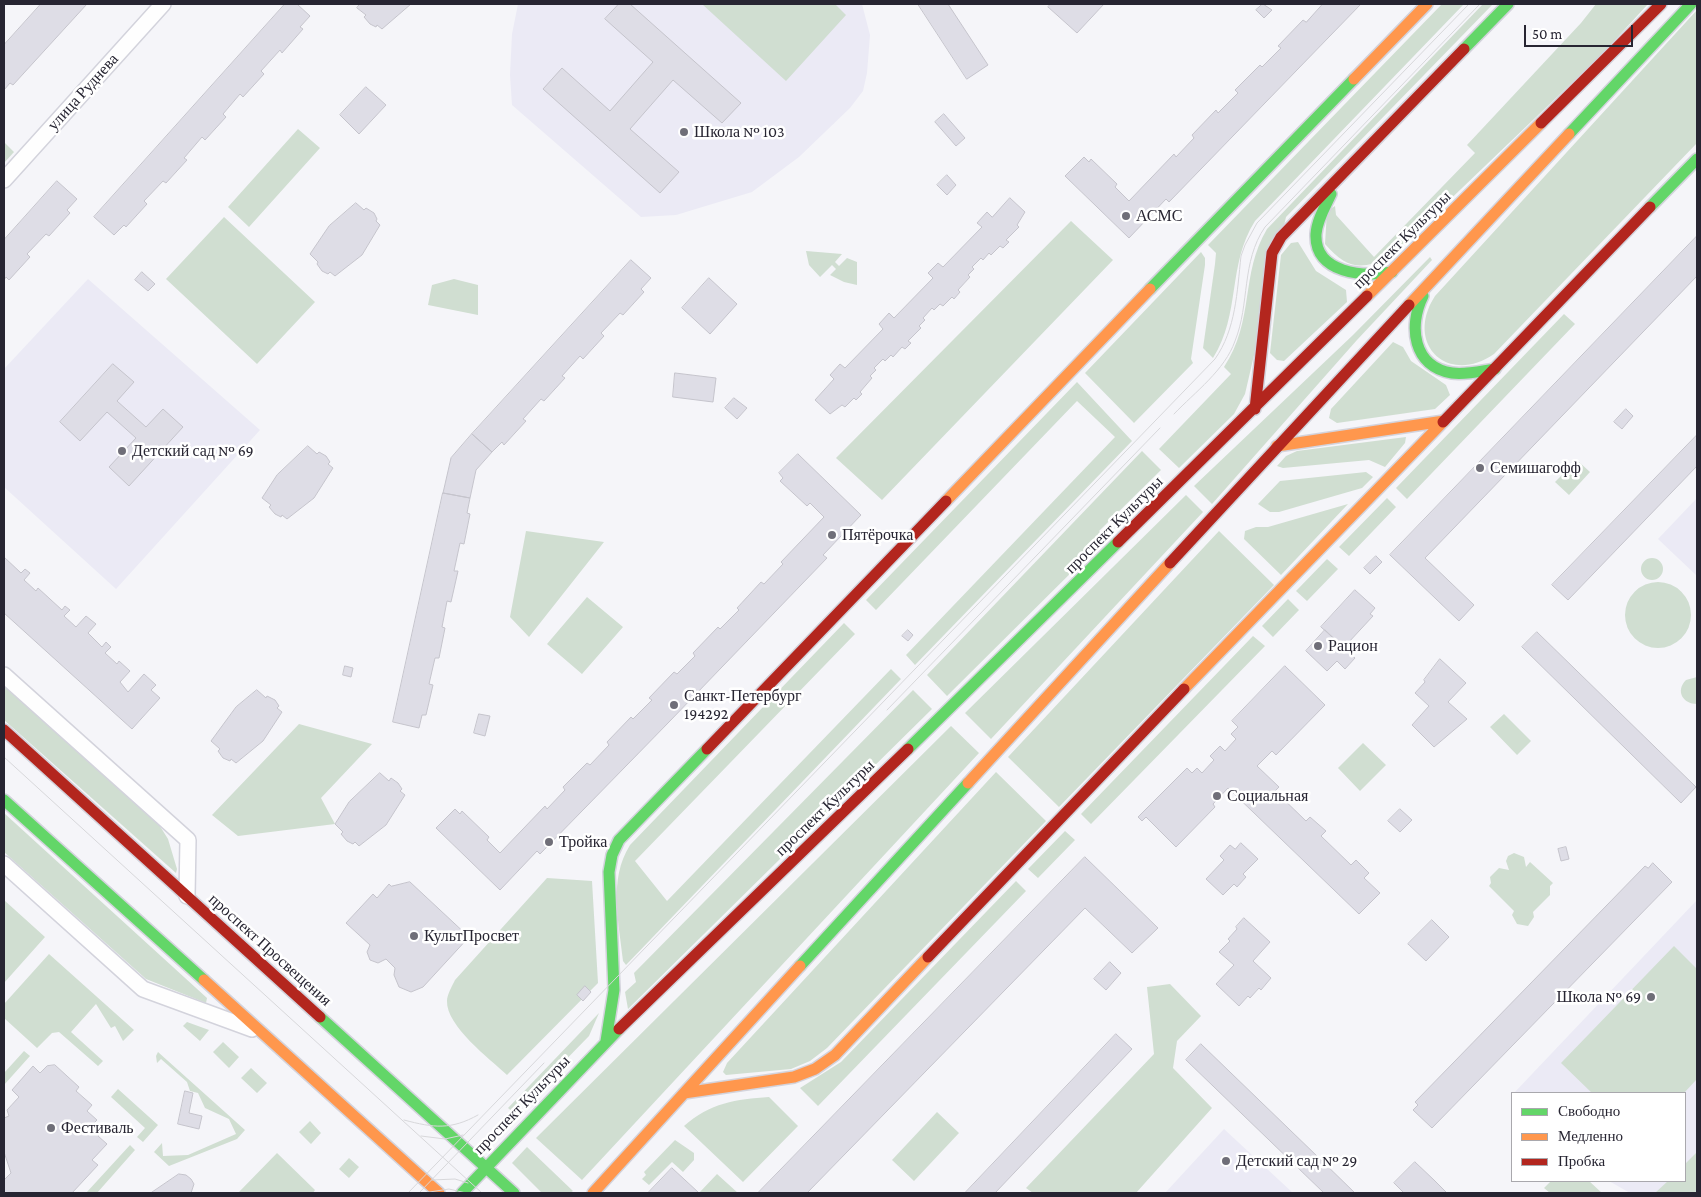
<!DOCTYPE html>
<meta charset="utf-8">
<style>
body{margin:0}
#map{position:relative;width:1701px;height:1197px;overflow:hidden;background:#f5f5f9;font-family:"Crimson Pro",serif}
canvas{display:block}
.frame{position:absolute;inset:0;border:5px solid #272532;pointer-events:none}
.legend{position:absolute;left:1511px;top:1092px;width:175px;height:90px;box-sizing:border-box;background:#fff;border:1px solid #a9a8ad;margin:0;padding:6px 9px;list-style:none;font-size:15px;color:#272532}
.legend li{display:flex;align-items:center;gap:10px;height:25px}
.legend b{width:25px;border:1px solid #a9a8ad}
.scale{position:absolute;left:1524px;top:25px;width:109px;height:22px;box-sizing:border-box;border:2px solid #272532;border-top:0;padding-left:6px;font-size:15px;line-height:18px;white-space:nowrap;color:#272532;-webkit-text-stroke:4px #fff;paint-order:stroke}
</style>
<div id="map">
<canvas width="1701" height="1197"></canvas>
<div class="frame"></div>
<ul class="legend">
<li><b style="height:6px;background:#63d668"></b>Свободно</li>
<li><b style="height:6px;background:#ff974d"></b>Медленно</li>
<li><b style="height:6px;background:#b3261e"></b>Пробка</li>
</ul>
<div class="scale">50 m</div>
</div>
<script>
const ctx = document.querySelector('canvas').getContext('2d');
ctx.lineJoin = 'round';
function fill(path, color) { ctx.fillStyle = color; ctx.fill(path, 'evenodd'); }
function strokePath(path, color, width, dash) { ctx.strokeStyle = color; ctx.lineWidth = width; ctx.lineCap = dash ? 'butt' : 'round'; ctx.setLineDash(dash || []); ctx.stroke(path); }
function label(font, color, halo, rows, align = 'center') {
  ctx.font = font + ' "Crimson Pro",serif'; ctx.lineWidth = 5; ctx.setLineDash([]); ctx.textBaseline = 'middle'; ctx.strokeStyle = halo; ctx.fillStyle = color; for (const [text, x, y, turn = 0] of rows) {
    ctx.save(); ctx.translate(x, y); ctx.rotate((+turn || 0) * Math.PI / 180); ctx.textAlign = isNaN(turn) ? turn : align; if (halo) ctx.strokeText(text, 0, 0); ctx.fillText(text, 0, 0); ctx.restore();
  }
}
const built = new Path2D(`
 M518 4H862L870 35 867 73 863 91 850 108 799 157 752 192 676 215 641 217 512 105 510 75 512 34Z
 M88 279 260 430 116 589 4 487V369Z
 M1697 498V576L1658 539Z
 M1697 900V1193H1630L1609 1181H1685V1093H1514Z
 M1224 1129 1293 1193H1165Z`);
const green = new Path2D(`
 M702 4H835L846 15 786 81Z
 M1442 4H1464L1255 221C1227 265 1241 314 1213 358L1203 348 1215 264 1216 253 1208 245Z
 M1483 4H1493L1286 217 1245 394 1234 414 1179 468 1159 449 1231 374 1224 367C1255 320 1240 274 1267 229Z
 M1596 4H1648L1604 52 1389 258C1360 270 1347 269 1325 244L1327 211 1335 206 1336 215 1374 257 1475 153 1467 145 1581 23Z
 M1697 10V143L1494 354C1448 386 1404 344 1435 296Z
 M298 129 320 148 249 227 228 207Z
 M4 142 14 152 4 163Z
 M224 217 315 302 257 364 166 279Z
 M1071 221 1113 260 882 500 836 458Z
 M1298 242 1316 271 1346 290 1347 302 1284 361 1277 360 1270 353 1281 255 1291 243Z
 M806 251 842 254 835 262 839 266 847 258 857 262V285L844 282 830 275 836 269 832 265 820 277 809 265Z
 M1201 252 1205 258V265L1191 359 1193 363 1134 423 1085 373Z
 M1430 257 1432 260 1357 340 1212 504 1194 486 1353 335Z
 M454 279 478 285V315L428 305 432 285Z
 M1564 314 1575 324 1407 499 1396 488Z
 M1393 342 1403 347 1411 361 1446 385 1450 395 1435 409 1337 423 1329 418 1331 409Z
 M1077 382 1132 441 915 665 906 655 1115 437 1077 401 876 610 866 600Z
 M1406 437 1405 443 1385 467 1369 460 1283 468 1277 466 1286 456 1297 451Z
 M1142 451 1161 470 1099 531 1106 538 947 696 927 675Z
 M1577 460 1590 472 1569 495 1555 482Z
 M1366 472 1373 477 1362 488 1279 512H1270L1258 504 1280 481Z
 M1186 495 1203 512 991 739 965 713Z
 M1387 498 1396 507 1349 556 1339 547Z
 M1348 504 1281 575 1244 539 1245 531 1256 527H1268Z
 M526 531 604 542 529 637 510 617Z
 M1219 531 1274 585 1059 807 1008 757Z
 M1641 569a11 11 0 1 1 22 0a11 11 0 1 1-22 0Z
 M1327 559 1338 569 1307 601 1296 591Z
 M1625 615a33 33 0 1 1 66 0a33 33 0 1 1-66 0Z
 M587 597 623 627 582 674 547 644Z
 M1288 599 1299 610 1273 637 1262 626Z
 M844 623 855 634 635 861 667 901 891 669 901 679 626 965 623 961C619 922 608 880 630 845Z
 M1253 636 1265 646 1091 824 1081 814Z
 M1697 677V704C1683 704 1675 691 1686 680Z
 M4 683 158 823 168 839 177 869 176 873 4 720Z
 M913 690 932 709 628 1009 625 992 636 982 634 973Z
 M1504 714 1531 741 1517 755 1490 727Z
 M299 724 372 744 321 798 335 824 238 836 212 815Z
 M951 726 979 753 582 1180 536 1138Z
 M1363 743 1386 765 1360 791 1338 768Z
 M996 772 1046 821 827 1048 810 1061 791 1069 726 1075 723 1072 727 1063Z
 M4 813 207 998 206 1003 146 979 4 852Z
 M1065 831 1075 840 1038 878 1028 869Z
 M1514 853 1524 857 1526 867 1530 862 1553 883 1550 886V895L1533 912 1534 917 1528 926 1517 924 1512 915 1514 911 1489 886 1491 883 1490 877 1499 868 1509 870 1506 861 1508 856Z
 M547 878 592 881 598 983 507 1075C490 1059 446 1026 447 1001 447 995 452 986 455 980Z
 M1016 881 1026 891 818 1106 800 1088 841 1062Z
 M4 900 45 937 4 983Z
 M1674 946 1697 969V1079L1684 1093H1592L1561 1063Z
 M49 954 134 1030 123 1041 115 1026 111 1028 96 1004 71 1032 103 1061 98 1066 59 1032 52 1033 37 1048 4 1018V1004Z
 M1170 984 1201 1016 1177 1041 1173 1068 1212 1108 1136 1193H1033L1026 1188 1154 1054 1147 987Z
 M599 1013 589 1036 514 1113 508 1108Z
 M187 1022 209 1030 200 1041 183 1026Z
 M223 1042 239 1057 229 1068 213 1052Z
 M24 1051 30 1056 4 1085V1073Z
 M158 1052 245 1130 237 1139 169 1166 154 1152 162 1143 163 1156 188 1155 236 1134 229 1119 205 1108 198 1093 190 1091 187 1082 161 1059 157 1063 156 1056Z
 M251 1068 267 1083 257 1093 241 1078Z
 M118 1089 158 1125 143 1142 137 1137 145 1128 111 1097Z
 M769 1097 798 1126 743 1182 684 1126C710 1103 736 1099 769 1097Z
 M937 1112 959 1133 914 1181 892 1160Z
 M310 1121 321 1133 311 1144 299 1132Z
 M675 1140 694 1153V1160L683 1172 672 1162 649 1185 642 1179 646 1175 644 1172Z
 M130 1145 135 1150 97 1193H86Z
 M527 1147 573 1191 570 1193H542L512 1163Z
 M1697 1152V1193H1655L1668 1181H1685V1164Z
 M277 1153 315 1190 313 1193H238Z
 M349 1158 359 1167 349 1178 339 1169Z
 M717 1174 738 1193H699Z
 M1551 1181H1589L1602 1193H1550L1544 1188Z`);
const building = new Path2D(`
 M41 4H87L13 85 10 83 4 90V45Z
 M285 4H297L310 16 300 27 303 29 282 53 280 50 261 71 264 74 243 97 240 94 223 114 226 117 205 140 202 137 184 158 187 160 166 183 163 181 144 201 147 204 126 227 124 225 114 235 94 217Z
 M360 4H411L382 29 377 25 376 27 370 24 364 17 366 15 357 8Z
 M619 4H630L741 103 722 123 673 80 630 129 679 172 660 193 543 89 562 68 610 111 653 62 605 19Z
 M918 4H948L988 65 967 79Z
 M1051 4H1104L1077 33 1048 7Z
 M1263 4 1272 10 1264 18 1256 10Z
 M1323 4H1361L1169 202 1166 199 1129 238 1065 176 1084 157 1089 162 1091 159 1117 184 1115 187 1129 201 1174 154 1176 157 1194 138 1192 135 1216 110 1218 113 1238 93 1235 90 1260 65 1262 67 1281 48 1278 46 1303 20 1306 22Z
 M366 87 386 105 359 134 340 115Z
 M944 114 965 138 956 146 935 122Z
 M947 175 956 185 947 195 937 185Z
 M57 181 77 199 67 210 70 213 49 236 46 234 27 254 30 257 9 280 6 277 4 280V240Z
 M1010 198 1025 212 1017 225 1019 227 1006 240 1009 242 1003 248 1000 246 991 255 989 253 983 260 981 258 972 267 974 269 968 275 970 277 958 290 960 292 954 299 952 297 943 306 940 304 934 310 932 308 923 318 925 320 919 326 921 328 908 341 911 343 905 349 902 347 893 357 891 355 885 361 883 359 874 368 876 370 870 376 872 378 860 392 862 394 856 400 854 398 845 407 842 405 830 414 815 400 834 379 830 375 840 364 845 368 883 329 879 324 889 313 894 318 933 278 928 273 938 263 943 267 982 227 977 223 987 212 992 217Z
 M356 203 364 210 366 208 374 213 377 219 376 221 380 225 362 255 335 276 330 272 328 274 322 271 317 264 318 262 310 254 329 226Z
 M1697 236V276L1425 558 1474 605 1459 621 1390 555Z
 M631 260 651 278 641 289 644 292 623 315 620 313 601 333 604 336 583 359 580 356 562 376 565 378 544 401 541 399 523 419 526 421 504 445 502 442 492 452 472 434Z
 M142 272 155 284 148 291 135 280Z
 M709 278 737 304 710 334 682 308Z
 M113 364 134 382 117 401 146 427 163 409 183 427 129 486 109 467 136 438 107 412 80 441 60 422Z
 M675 373 716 378 713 402 673 397Z
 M734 398 747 408 737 419 725 408Z
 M1626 409 1633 416 1622 429 1614 422Z
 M472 434 492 452 476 470 470 498 443 493 451 458Z
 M1697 435V466L1568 600 1552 585Z
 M308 446 317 454 319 452 326 456 330 462 328 464 333 468 314 498 287 519 282 515 281 517 275 514 269 507 271 505 262 498 277 475Z
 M798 454 861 515 823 555 827 558 669 722 540 854 537 851 500 890 436 828 455 809 460 814 462 811 489 837 487 840 500 853 545 806 547 809 565 790 563 787 587 763 590 765 609 745 607 742 631 717 633 719 652 700 649 698 674 672 677 674 695 656 693 653 718 627 720 629 739 610 737 608 761 582 764 584 783 564 781 562 824 517 810 503 807 506 780 481 783 478 779 473Z
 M443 493 470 498 467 513 470 514 464 544 460 543 454 571H458L451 602 447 601 442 627 445 628 439 658H435L429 684 433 685 426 715H422L419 728 393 722Z
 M1376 556 1382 562 1370 574 1364 568Z
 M4 557 21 573 25 569 30 573 24 580 36 591 38 588 62 610 65 606 70 610 64 616 76 627 86 616 96 624 88 633 102 647 106 642 111 647 105 653 117 664 119 661 130 671 120 682 128 692 144 674 156 685 151 690 160 698 132 729 4 613Z
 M1355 590 1375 608 1370 614 1373 616 1348 643 1345 640 1341 645 1321 627Z
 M908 630 913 635 908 641 902 636Z
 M1325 630 1355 658 1345 669 1337 661 1327 671 1306 651Z
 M1537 632 1696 787 1681 803 1522 647Z
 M1440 659 1466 683 1448 702 1467 719 1434 747 1412 725 1429 706 1415 693 1425 682 1424 680Z
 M345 666 353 668 351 677 343 675Z
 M1285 666 1325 705 1276 755 1272 751 1257 766 1279 787 1275 791 1306 821 1310 817 1326 831 1321 836 1351 865 1356 860 1369 873 1364 878 1380 893 1359 914 1228 788 1213 804 1215 807 1176 847 1146 817 1142 821 1138 817 1187 768 1192 773 1197 768 1202 773 1214 760 1210 756 1220 746 1225 751 1236 739 1231 734 1238 727 1232 721Z
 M257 690 266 698 267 696 275 700 279 706 277 708 282 712 263 741 236 763 231 759 230 761 223 758 218 751 220 749 211 741 236 707Z
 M479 714 490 716 485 736 474 733Z
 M380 773 389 781 391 778 398 783 402 789 400 791 405 795 386 825 359 846 355 842 353 844 347 841 341 834 343 832 335 824 349 802Z
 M1400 809 1412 820 1400 832 1388 821Z
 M1241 843 1258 859 1243 874 1246 877 1237 887 1234 884 1223 895 1206 879 1224 860 1220 856 1230 845 1235 849Z
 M1566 847 1569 859 1561 861 1558 849Z
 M1085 857 1158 928 1132 953 1085 908 807 1193H758Z
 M1653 863 1672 882 1432 1128 1413 1110 1418 1105 1415 1102 1645 866 1648 868Z
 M410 882 469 937 423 987 411 992 399 987 394 975 395 968 386 959 378 963 370 960 367 952 370 945 346 923 373 894 377 898 389 884 391 886Z
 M1244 918 1270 942 1253 961 1271 978 1261 990 1259 988 1250 998 1248 996 1239 1006 1216 984 1234 965 1219 952 1230 941 1228 939 1237 929 1236 927Z
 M1432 920 1449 937 1426 961 1408 944Z
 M1110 962 1121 973 1106 990 1094 979Z
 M585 986 591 992 583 1001 577 995Z
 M1116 1034 1132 1049 995 1193H965Z
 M1201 1044 1318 1157 1355 1193H1324L1186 1060Z
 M55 1065 79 1087 76 1091 92 1105 87 1111 97 1120 93 1124 102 1131 98 1136 107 1144 92 1160 98 1165 72 1193H6L4 1191V1180L11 1173 4 1152V1118L9 1116 7 1110 19 1097 12 1090 33 1066 40 1073 47 1066Z
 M185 1091 193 1093 189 1113 202 1116 199 1129 178 1124Z
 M1415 1162 1434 1180 1447 1193H1404L1394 1183Z
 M672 1168 698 1192 697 1193H648Z
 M179 1174 186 1175 191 1179 194 1184 191 1193H151Z`);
const street = new Path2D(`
 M4 180 163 4
 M4 675 188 840 187 896
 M4 864 143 989 252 1029`);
const fast = new Path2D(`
 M1464 49 1508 4
 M1569 134 1691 4
 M1331 194C1325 207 1317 220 1316 234 1314 274 1364 277 1392 272
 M1650 207 1697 159
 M1150 289 1354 79
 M1423 296C1408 326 1413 367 1452 373 1466 375 1481 371 1495 369
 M908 749 1118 542
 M4 800 204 980
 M800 966 968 783
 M320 1017 514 1193
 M606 1041 614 990 609 872 612 855 619 840 707 749
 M462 1193 619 1029`);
const slow = new Path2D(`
 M1354 79 1427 4
 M1367 296 1541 123
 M1409 305 1569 134
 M1277 446 1444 421
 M946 501 1150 289
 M1184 689 1443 422
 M968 783 1170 563
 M204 980 439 1193
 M684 1093 794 1077 815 1069 835 1055 928 957
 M593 1193 800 966`);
const jam = new Path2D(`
 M1541 123 1661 4
 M1255 409 1272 253 1281 237 1464 49
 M1443 422 1650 207
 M1118 542 1367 296
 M1170 563 1409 305
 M4 730 320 1017
 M707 749 946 501
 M928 957 1184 689
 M619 1029 908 749`);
const tram = new Path2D(`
 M1174 414C1195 392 1225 370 1235 341 1250 304 1241 262 1265 227L1480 4
 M887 710 1160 428
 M4 757 482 1193
 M404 1120C434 1128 451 1130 478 1115
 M421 1136 445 1139 463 1135
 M432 1180 455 1179 468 1183
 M408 1193 1215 359C1236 329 1237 292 1241 256L1245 245 1257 223 1469 4
 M419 1193 544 1063
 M423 1193 449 1189 466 1193`);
const markers = [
 [684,132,5,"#6f6e78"],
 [1126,216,5,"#6f6e78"],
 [122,451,5,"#6f6e78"],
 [1480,468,5,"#6f6e78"],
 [832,535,5,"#6f6e78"],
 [1318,646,5,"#6f6e78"],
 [674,705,5,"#6f6e78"],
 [1217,796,5,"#6f6e78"],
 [549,842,5,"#6f6e78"],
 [414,936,5,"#6f6e78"],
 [1651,997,5,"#6f6e78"],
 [51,1128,5,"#6f6e78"],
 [1226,1161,5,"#6f6e78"]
];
const streetNames = [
 ["улица Руднева",83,92,-48],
 ["проспект Культуры",1402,240,-45],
 ["проспект Культуры",1114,525,-45],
 ["проспект Культуры",825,808,-44],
 ["проспект Просвещения",270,950,42],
 ["проспект Культуры",522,1105,-46]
];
const poiNames = [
 ["Школа № 103",694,132],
 ["АСМС",1136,216],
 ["Детский сад № 69",132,451],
 ["Семишагофф",1490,468],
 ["Пятёрочка",842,535],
 ["Рацион",1328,646],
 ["Санкт-Петербург",684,696],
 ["194292",684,714],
 ["Социальная",1227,796],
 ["Тройка",559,842],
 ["КультПросвет",424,936],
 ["Школа № 69",1641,997,"right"],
 ["Фестиваль",61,1128],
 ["Детский сад № 29",1236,1161]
];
fill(built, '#ebeaf5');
fill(green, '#d0ded1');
fill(building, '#dedde6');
strokePath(building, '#c5c4cc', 1);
strokePath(street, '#d3d3dc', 18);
strokePath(fast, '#d3d3dc', 14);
strokePath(slow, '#d3d3dc', 14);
strokePath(jam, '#d3d3dc', 14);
strokePath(street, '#fefefe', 15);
strokePath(fast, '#63d668', 11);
strokePath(slow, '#ff974d', 11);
strokePath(jam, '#b3261e', 11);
strokePath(tram, '#d7d7da', 1);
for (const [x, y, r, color] of markers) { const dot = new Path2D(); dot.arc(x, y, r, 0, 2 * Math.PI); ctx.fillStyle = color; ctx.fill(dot); strokePath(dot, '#fff', 2); }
label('16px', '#272532', '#fff', streetNames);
label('16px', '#272532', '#fff', poiNames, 'left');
</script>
